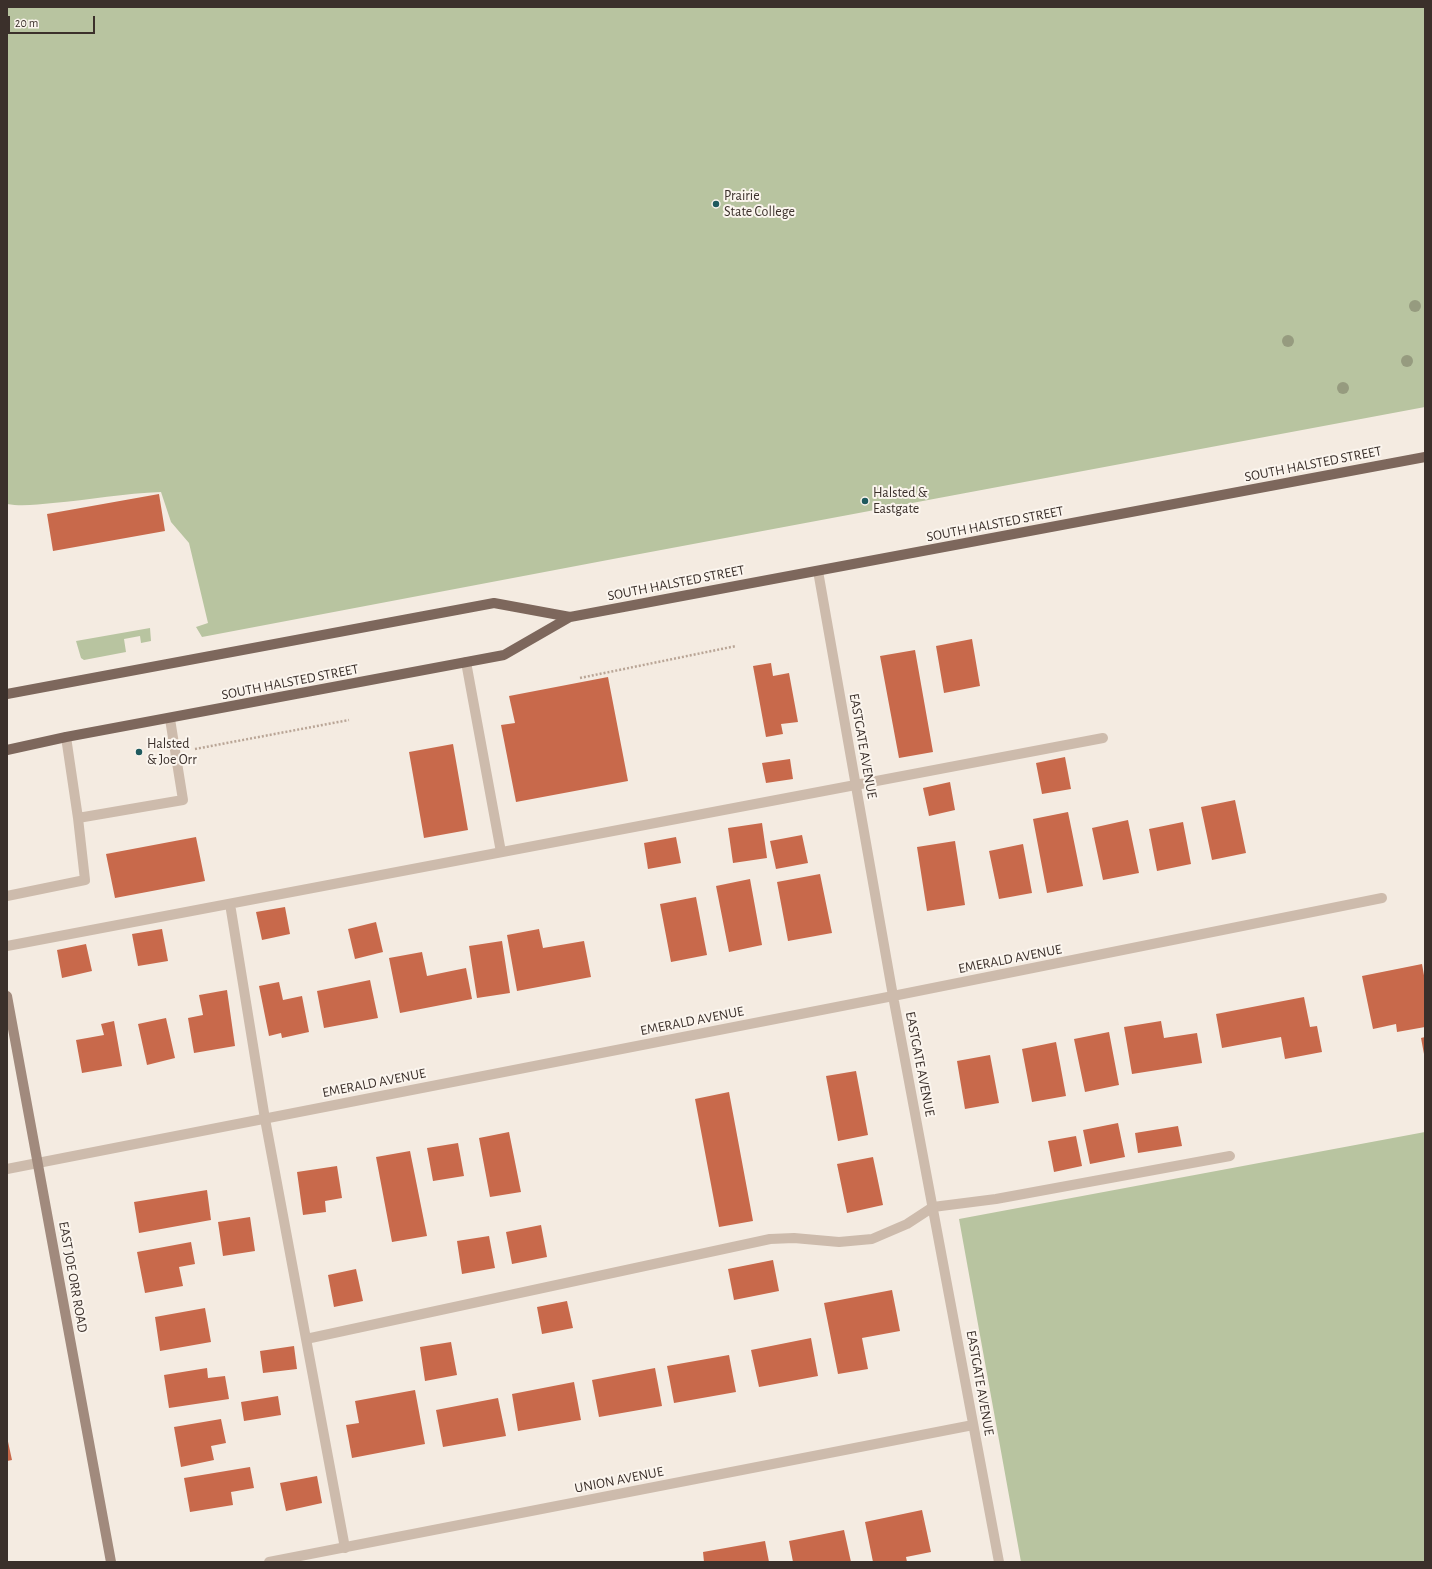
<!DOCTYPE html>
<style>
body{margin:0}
#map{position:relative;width:1432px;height:1569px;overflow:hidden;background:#f4ebe1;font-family:"Alegreya Sans",sans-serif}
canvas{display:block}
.frame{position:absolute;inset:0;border:8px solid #3b302b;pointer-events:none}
.scale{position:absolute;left:8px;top:16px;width:87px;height:18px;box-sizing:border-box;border:2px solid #3b302b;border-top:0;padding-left:5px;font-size:12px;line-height:14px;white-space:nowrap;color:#3b302b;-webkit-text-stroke:3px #fbf5ee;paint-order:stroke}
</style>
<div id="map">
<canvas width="1432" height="1569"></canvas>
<div class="frame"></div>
<div class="scale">20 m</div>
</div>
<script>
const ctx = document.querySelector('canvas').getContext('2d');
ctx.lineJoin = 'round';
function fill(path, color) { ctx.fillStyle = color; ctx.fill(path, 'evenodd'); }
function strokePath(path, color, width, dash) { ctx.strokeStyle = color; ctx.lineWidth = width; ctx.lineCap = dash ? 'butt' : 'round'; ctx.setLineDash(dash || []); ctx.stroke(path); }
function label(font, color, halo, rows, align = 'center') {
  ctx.font = font + ' "Alegreya Sans",sans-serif'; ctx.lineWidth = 4; ctx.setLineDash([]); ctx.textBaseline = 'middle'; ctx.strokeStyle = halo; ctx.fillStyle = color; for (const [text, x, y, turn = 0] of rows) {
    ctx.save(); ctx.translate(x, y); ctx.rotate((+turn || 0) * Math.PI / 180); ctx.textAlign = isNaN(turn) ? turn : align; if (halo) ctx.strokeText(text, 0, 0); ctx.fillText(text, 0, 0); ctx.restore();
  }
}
const green = new Path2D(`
 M7 7H1425V407L613 559 202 637 196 627 208 623 189 543 171 522 161 492C125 493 89 500 53 503 38 504 23 507 7 504Z
 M150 628 151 641 141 643 140 636 124 639 126 652 84 660 81 658 76 641Z
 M1425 1132V1562H1021L959 1219Z`);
const building = new Path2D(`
 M159 494 165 531 53 551 47 514Z
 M972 639 980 686 944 693 936 646Z
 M915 650 933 752 899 758 880 656Z
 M771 663 773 676 789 673 798 722 781 724 783 734 766 737 753 666Z
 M608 677 628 781 516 802 501 725 515 723 509 696Z
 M453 744 468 830 424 838 409 752Z
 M1065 757 1071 789 1042 794 1036 763Z
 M790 759 793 779 766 783 762 763Z
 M950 782 955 810 929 816 923 788Z
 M1235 800 1246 853 1212 860 1201 807Z
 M1068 812 1083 886 1047 893 1033 819Z
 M1128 820 1139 873 1103 880 1092 828Z
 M1183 822 1191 864 1157 871 1149 829Z
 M762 823 767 858 733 863 728 828Z
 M802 835 808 863 776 869 770 841Z
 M196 837 205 881 115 898 106 854Z
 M676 837 681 863 648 869 644 843Z
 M955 841 965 905 927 911 917 847Z
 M1023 844 1032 893 999 899 989 851Z
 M820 874 832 933 788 941 777 882Z
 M750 879 762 945 729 952 716 886Z
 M696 897 707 955 671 962 660 904Z
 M285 907 290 934 262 940 256 912Z
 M376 922 383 952 355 959 348 929Z
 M162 929 168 961 138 966 132 934Z
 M539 929 543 948 584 941 591 977 517 991 507 935Z
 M502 941 510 993 477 998 469 946Z
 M86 944 92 971 62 978 57 950Z
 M422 952 427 976 466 968 472 999 400 1013 389 958Z
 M1422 964 1425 981V1027L1397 1032 1396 1024 1373 1029 1362 976Z
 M370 980 378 1018 324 1028 317 991Z
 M279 982 283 1000 302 996 309 1032 282 1038 281 1033 269 1036 259 986Z
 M227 990 235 1046 194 1053 188 1018 203 1015 199 995Z
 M1304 997 1310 1027 1317 1026 1322 1052 1285 1059 1281 1037 1222 1048 1216 1014Z
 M166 1018 175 1058 147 1065 138 1024Z
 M114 1021 122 1066 82 1073 76 1040 104 1035 101 1024Z
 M1161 1021 1164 1038 1197 1033 1202 1063 1132 1074 1124 1027Z
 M1109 1032 1119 1085 1085 1092 1074 1039Z
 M1425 1037V1054H1424L1421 1038Z
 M1056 1042 1066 1096 1032 1102 1022 1049Z
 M990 1055 999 1103 965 1109 957 1061Z
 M856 1071 868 1135 838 1141 826 1076Z
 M729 1092 753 1221 719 1227 695 1099Z
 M1118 1123 1125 1157 1090 1164 1083 1130Z
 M1178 1126 1182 1146 1138 1153 1135 1133Z
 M509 1132 521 1192 490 1197 479 1138Z
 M1076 1136 1082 1166 1054 1172 1048 1141Z
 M458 1143 464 1176 433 1181 427 1148Z
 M410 1151 427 1236 392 1242 376 1157Z
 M873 1157 883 1205 847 1213 837 1164Z
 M337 1166 342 1198 325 1201 326 1212 303 1215 297 1172Z
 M207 1190 211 1220 139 1233 134 1202Z
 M250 1217 255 1251 223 1256 218 1222Z
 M541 1225 547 1257 512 1264 506 1232Z
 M489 1236 495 1268 462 1274 457 1241Z
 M191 1242 195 1264 179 1267 183 1286 145 1293 137 1252Z
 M773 1260 779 1291 734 1300 728 1269Z
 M356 1269 363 1301 334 1307 328 1275Z
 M892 1290 900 1331 862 1338 868 1369 838 1374 824 1303Z
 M567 1301 573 1328 542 1334 537 1307Z
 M205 1308 211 1342 160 1351 155 1317Z
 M811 1338 818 1376 759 1387 751 1350Z
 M451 1342 457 1375 425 1381 420 1347Z
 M294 1346 297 1369 263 1373 260 1351Z
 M729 1355 736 1392 674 1403 667 1366Z
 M207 1368 208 1378 225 1376 229 1399 169 1408 164 1375Z
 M655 1368 662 1406 599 1417 592 1380Z
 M574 1382 581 1420 518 1431 512 1394Z
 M415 1390 425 1444 352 1458 346 1425 359 1423 355 1401Z
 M278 1396 281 1415 244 1421 241 1402Z
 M498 1398 506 1436 443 1447 436 1410Z
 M221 1419 226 1443 211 1446 214 1460 181 1467 174 1427Z
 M7 1437 12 1460 7 1461Z
 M250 1467 254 1488 231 1492 233 1505 190 1512 184 1478Z
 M317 1476 322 1503 286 1511 280 1483Z
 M922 1510 931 1552 906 1557 907 1562H873L865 1522Z
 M844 1530 851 1562H793L789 1541Z
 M765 1541 769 1562H704L703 1552Z`);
const path = new Path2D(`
 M580 678 736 646
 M195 749 349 720
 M149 758 157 757`);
const lane = new Path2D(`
 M466 662 501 852
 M66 737 78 818
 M7 896 85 880 78 818 183 800 170 719
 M230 904 265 1119 345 1548
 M7 946 1103 738
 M306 1339 770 1239 794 1238 839 1242 872 1239 907 1224 933 1207 996 1199 1230 1156`);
const street = new Path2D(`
 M818 571 893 996 999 1562
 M7 1169 893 996 1382 898
 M269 1562 973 1425`);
const secondary = new Path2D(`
 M7 996 111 1562`);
const primary = new Path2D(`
 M7 694 494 603 570 617
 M7 750 66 737 504 655 570 617 1425 457`);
const trees = [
 [1415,306],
 [1288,341],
 [1407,361],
 [1343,388]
];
const markers = [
 [716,204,4,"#1f5a5e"],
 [865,501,4,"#1f5a5e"],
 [139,752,4,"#1f5a5e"]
];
const poiNames = [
 ["Prairie",724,196],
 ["State College",724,212],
 ["Halsted &",873,493],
 ["Eastgate",873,509],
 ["Halsted",147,744],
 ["& Joe Orr",147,760]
];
const streetNames = [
 ["SOUTH HALSTED STREET",1313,464,-11],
 ["SOUTH HALSTED STREET",995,524,-11],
 ["SOUTH HALSTED STREET",676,583,-11],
 ["SOUTH HALSTED STREET",290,682,-11],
 ["EASTGATE AVENUE",863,746,80],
 ["EMERALD AVENUE",1010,959,-11],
 ["EMERALD AVENUE",692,1021,-11],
 ["EASTGATE AVENUE",920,1064,79],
 ["EMERALD AVENUE",374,1083,-11],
 ["EAST JOE ORR ROAD",73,1277,80],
 ["EASTGATE AVENUE",980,1383,80],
 ["UNION AVENUE",619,1480,-11]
];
fill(green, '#b8c4a0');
fill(building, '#c8694b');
strokePath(path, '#b9a596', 2.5, [2, 2]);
strokePath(lane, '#cdbbac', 10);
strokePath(street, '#cdbbac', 10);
strokePath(secondary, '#a18a7d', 10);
strokePath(primary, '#7d675c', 10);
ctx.fillStyle = '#969b7f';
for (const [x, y] of trees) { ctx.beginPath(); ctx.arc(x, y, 6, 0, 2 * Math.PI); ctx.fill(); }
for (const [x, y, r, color] of markers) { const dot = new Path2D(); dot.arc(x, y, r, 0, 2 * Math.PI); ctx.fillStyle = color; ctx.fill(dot); strokePath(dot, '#fbf5ee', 1.5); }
label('14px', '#3b302b', '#fbf5ee', poiNames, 'left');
label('14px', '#3b302b', '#fbf5ee', streetNames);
</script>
